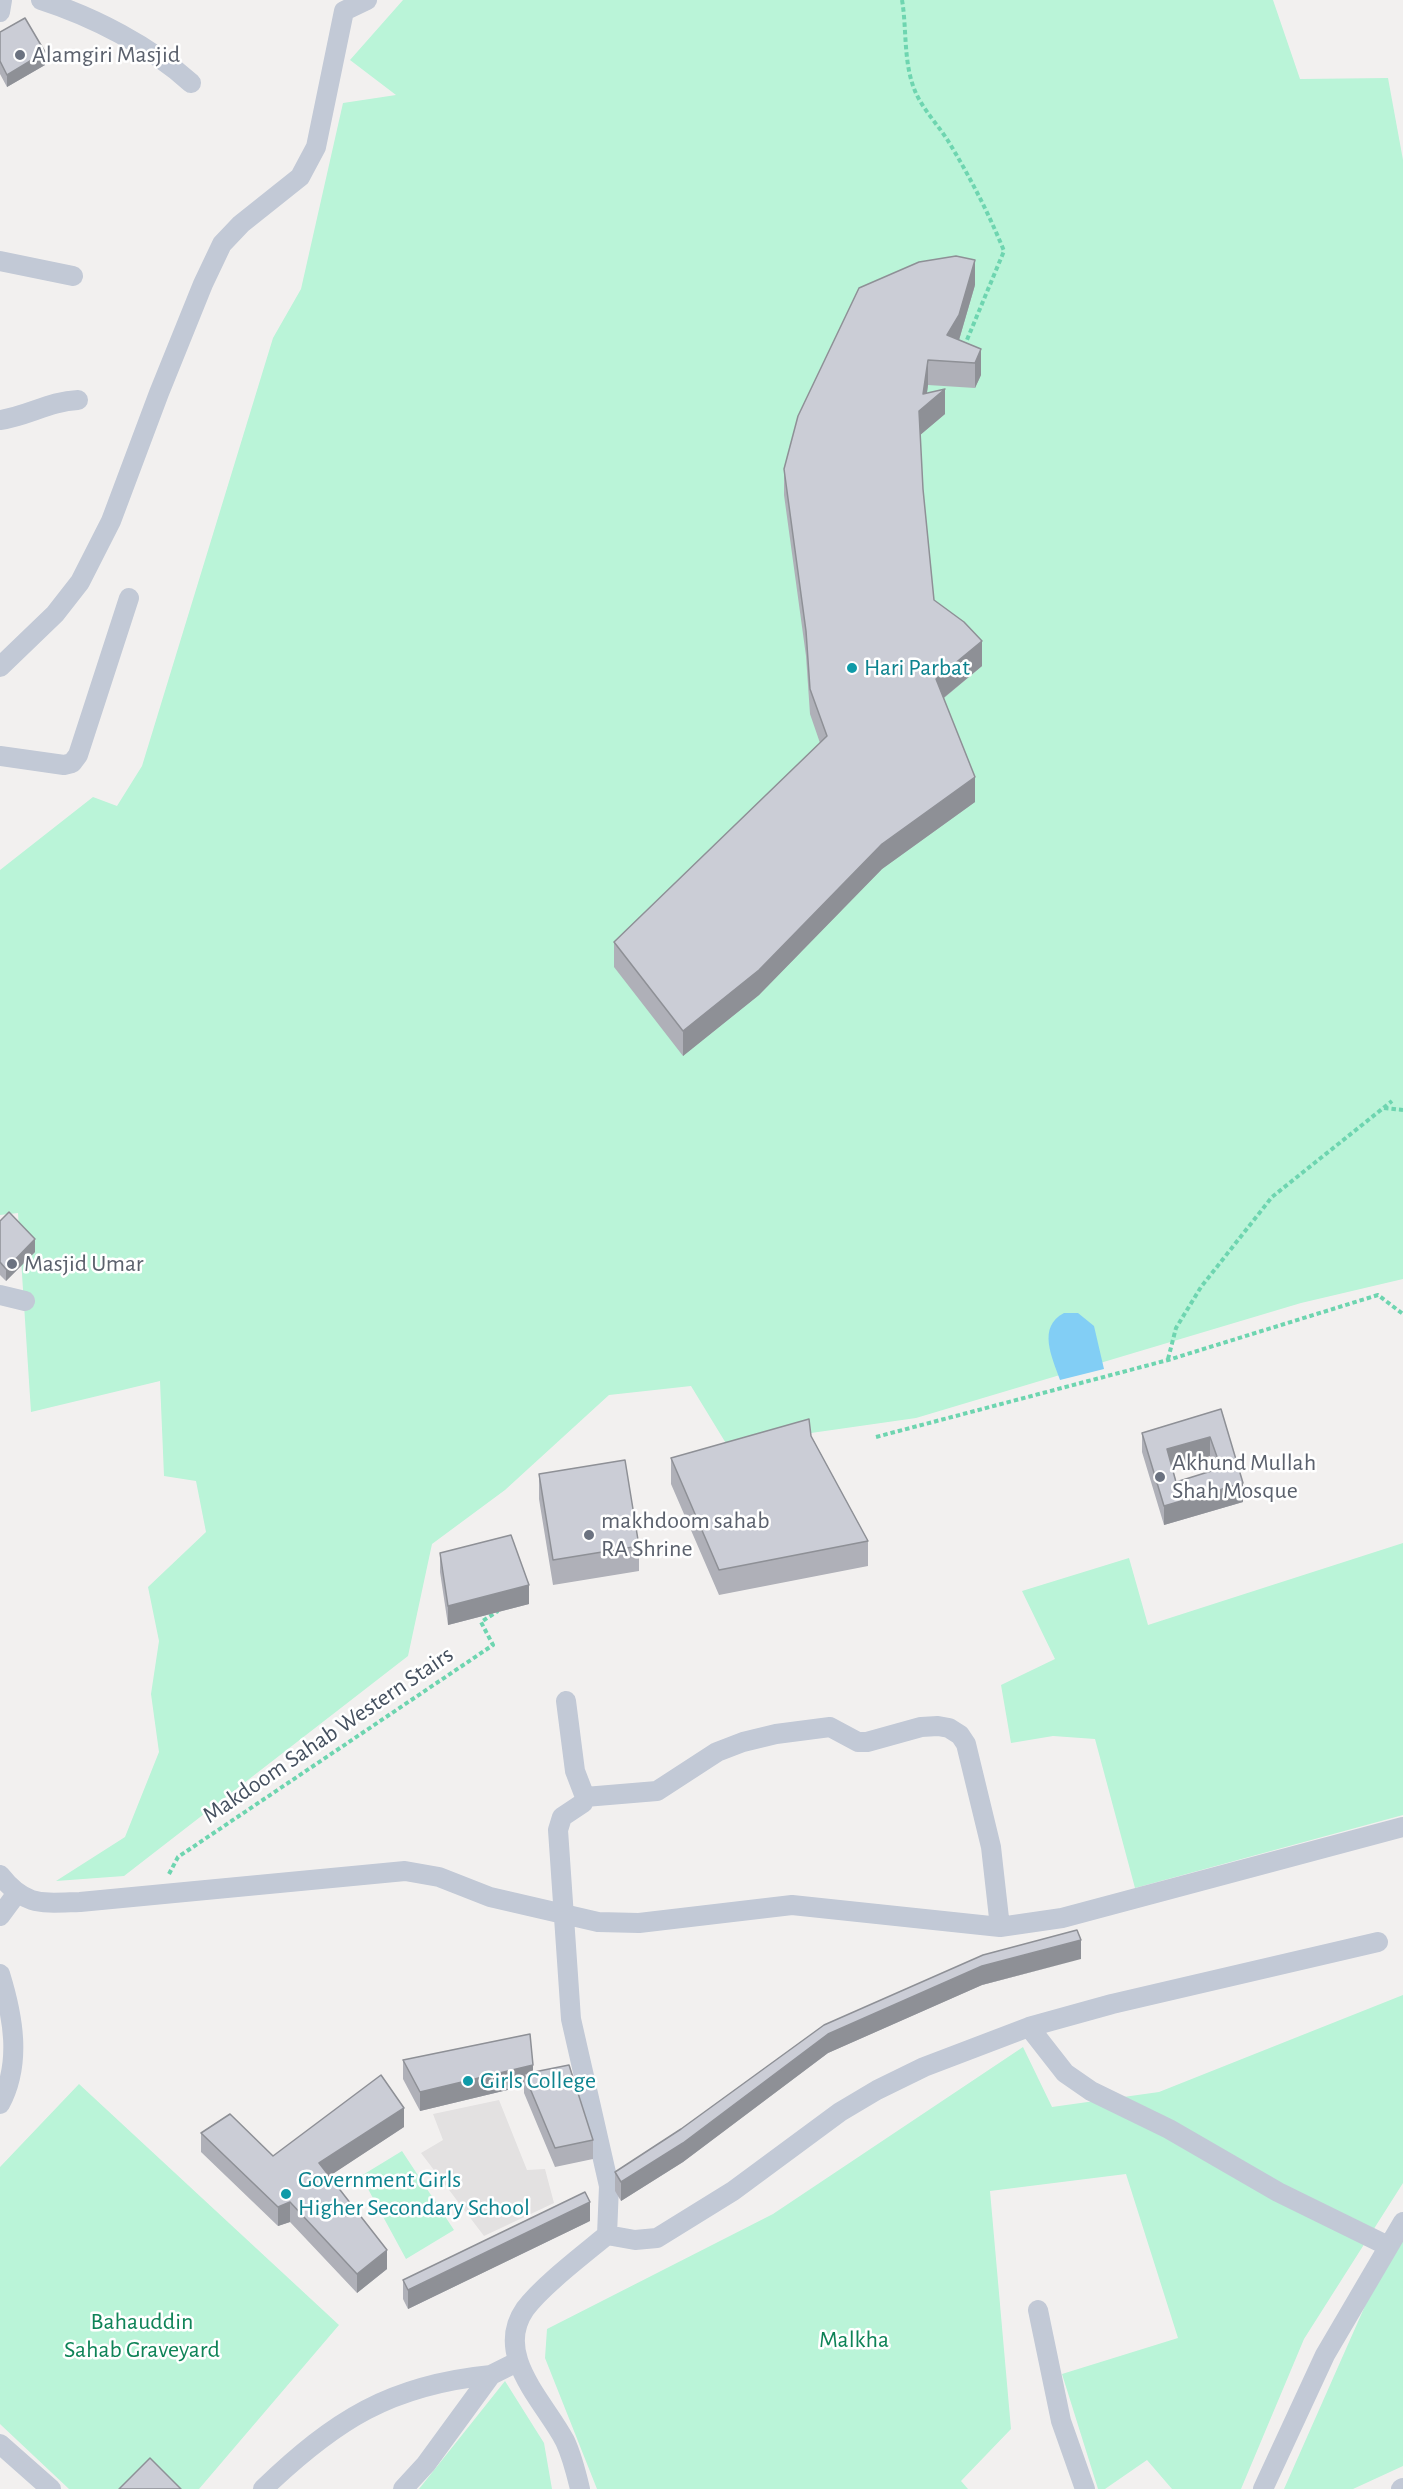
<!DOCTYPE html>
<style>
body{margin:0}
canvas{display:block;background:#f2f0ef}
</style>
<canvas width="1403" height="2489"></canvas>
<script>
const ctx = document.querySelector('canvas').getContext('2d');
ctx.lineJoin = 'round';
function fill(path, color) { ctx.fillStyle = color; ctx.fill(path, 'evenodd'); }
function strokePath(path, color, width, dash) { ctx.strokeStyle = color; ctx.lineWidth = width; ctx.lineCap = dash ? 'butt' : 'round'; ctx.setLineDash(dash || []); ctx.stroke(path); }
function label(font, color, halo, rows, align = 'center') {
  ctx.font = font + ' "Alegreya Sans",sans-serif'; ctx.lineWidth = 5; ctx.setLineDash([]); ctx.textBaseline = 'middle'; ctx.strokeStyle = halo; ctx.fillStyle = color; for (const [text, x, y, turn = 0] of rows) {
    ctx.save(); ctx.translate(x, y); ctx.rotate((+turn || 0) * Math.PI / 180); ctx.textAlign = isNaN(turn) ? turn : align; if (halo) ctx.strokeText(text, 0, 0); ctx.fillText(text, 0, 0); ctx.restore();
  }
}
const education = new Path2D(`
 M499 2100 527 2170 545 2169 554 2203 484 2236 421 2153 443 2140 433 2114Z`);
const green = new Path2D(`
 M403 0H1273L1300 79 1388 78 1403 160V1279L1301 1303 916 1418 727 1445 691 1386 609 1395 505 1490 432 1544 408 1656 124 1876 56 1881 125 1837 159 1752 151 1694 159 1641 148 1587 206 1532 196 1481 164 1476 160 1381 31 1412 18 1213 0 1215V870L93 797 117 806 142 766 273 338 301 289 343 103 396 95 350 60Z
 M1403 1543V1815L1135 1888 1095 1739 1053 1736 1011 1743 1001 1685 1055 1659 1022 1591 1129 1558 1148 1625Z
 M1403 1995V2183L1304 2339 1241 2489H1172L1147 2460 1105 2489H1098L1062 2374 1178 2338 1126 2174 990 2191 1011 2429 961 2481 968 2489H597L545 2358 547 2329 773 2214 1023 2047 1052 2107 1159 2092Z
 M79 2084 339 2325 199 2489H69L0 2424V2167Z
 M402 2151 454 2230 406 2259 361 2176Z
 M1403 2232V2466L1353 2489H1284L1380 2272Z
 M505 2381 544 2443 552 2489H419Z`);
const water = new Path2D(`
 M1064 1313H1078L1094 1326 1104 1369 1060 1380C1052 1357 1037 1327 1064 1313Z`);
const path = new Path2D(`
 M902 0C907 29 903 62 915 91 923 110 940 127 950 144 971 179 989 214 1004 251L964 347
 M1384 1108 1403 1110
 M1168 1359 1176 1328 1201 1287 1272 1197 1392 1101
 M876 1437 1168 1360 1378 1295 1403 1314
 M169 1874 178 1857 493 1645 481 1622 498 1611`);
const minor = new Path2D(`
 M41 0C94 17 150 46 191 83
 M0 12 2 0
 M0 261 73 276
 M0 420C28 416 50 401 78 400
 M0 667 55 614 80 582 111 521 159 393 203 284 222 244 241 224 300 177 316 147 344 11 367 0
 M0 756 64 765 72 763 78 755 129 598
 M0 1295 25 1301
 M566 1701 575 1771 585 1797 583 1803 562 1817 558 1830 571 2019 609 2186 607 2235C584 2254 542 2286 525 2309 493 2355 544 2401 565 2441 572 2456 576 2472 580 2489
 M585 1797 657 1791 717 1752 743 1742 776 1734 830 1727 858 1742H867L921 1727 938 1726 949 1728 960 1735 966 1744 991 1847 1000 1927
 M0 1875C25 1907 42 1903 80 1902L405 1871 439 1877 490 1897 598 1922 639 1923 792 1905 1000 1927 1062 1918 1403 1827
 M0 1916 17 1893
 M0 1974C13 2016 22 2063 0 2104
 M1029 2027 1065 2073 1091 2091 1169 2129 1278 2192 1388 2246
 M607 2235 635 2240 657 2238 733 2191 840 2112 877 2090 924 2067 1029 2027 1112 2004 1378 1942
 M1038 2310 1061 2421 1085 2489
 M0 2444 51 2489
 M263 2489C335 2420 390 2385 491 2375
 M403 2489 426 2464 491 2375 517 2362
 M1263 2489 1325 2355 1403 2222
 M1401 2489 1403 2488`);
const wall = new Path2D(`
 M0 32 45 65 7 87 0 74Z
 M975 285 959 340 981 349V375L975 388 928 385 927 393 945 414 920 435 923 489 934 600 982 666 944 698 975 802 882 869 759 995 683 1056 614 967V942L820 743 810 714 806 656 784 495V469Z
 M0 1221 35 1252 6 1281 0 1275Z
 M1221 1409 1243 1502 1164 1525 1142 1452V1433ZM1210 1456 1215 1470 1176 1482 1172 1466Z
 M811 1436 868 1541V1566L719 1595 671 1484V1458Z
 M539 1474 639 1546V1571L553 1585 539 1499Z
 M440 1553 529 1604 448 1625 440 1572Z
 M1081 1959 982 1985 828 2053 683 2162 621 2201 615 2191V2172L681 2129 824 2025Z
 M403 2060 533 2072 593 2140V2159L555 2167 524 2093V2086L420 2111 403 2079Z
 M404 2127 329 2176 387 2269 357 2293 290 2222 278 2226 201 2152V2133L273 2156Z
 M590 2221 408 2309 403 2299V2280Z`);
const shadedWall = new Path2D(`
 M45 52V65L7 87V75Z
 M975 260V285L959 340 947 335Z
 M981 349V375L975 388V363Z
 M928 360V385L925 406 945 389V414L919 436V411Z
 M982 641V666L936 704V679Z
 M975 777V802L882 869 759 995 683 1056V1031L882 844Z
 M35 1239V1252L6 1281V1269Z
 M1210 1437V1456L1167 1468V1449Z
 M1243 1483V1502L1164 1525V1506Z
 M529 1585V1604L448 1625V1606Z
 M1081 1940V1959L982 1985 828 2053 683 2162 621 2201V2182L828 2034 982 1966Z
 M533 2065V2084L524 2074V2086L420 2111V2092Z
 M404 2108V2127L319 2183V2163Z
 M290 2202V2222L278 2226V2207Z
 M590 2202V2221L408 2309V2290Z
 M387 2250V2269L357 2293V2274Z`);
const building = new Path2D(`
 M25 18 45 52 7 75 0 61V32Z
 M956 256 975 260 959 315 947 335 981 349 975 363 928 360 923 394 945 389 919 411 923 489 934 600 964 622 982 641 936 679 975 777 882 844 759 970 683 1031 614 942 827 736 810 689 806 631 784 469 798 416 859 288 919 262Z
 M9 1212 35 1239 6 1269 0 1262V1221Z
 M1221 1409 1243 1483 1164 1506 1142 1433ZM1210 1437 1221 1468 1176 1482 1167 1449Z
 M809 1419 811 1436 868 1541 719 1570 671 1458Z
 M625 1460 639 1546 553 1560 539 1474Z
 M511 1535 529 1585 448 1606 440 1553Z
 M1077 1930 1081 1940 982 1966 828 2034 683 2143 621 2182 615 2172 681 2129 824 2025 983 1955Z
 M530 2034 533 2065 420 2092 403 2060Z
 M569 2065 593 2140 555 2148 524 2074Z
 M381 2075 404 2108 319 2163 387 2250 357 2274 290 2202 278 2207 201 2133 230 2114 273 2156Z
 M585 2192 590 2202 408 2290 403 2280Z
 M150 2458 181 2489H119Z`);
const markers = [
 [20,55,6,"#6b7280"],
 [852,668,6,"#0f9aa8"],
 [12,1264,6,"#6b7280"],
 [1160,1477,6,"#6b7280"],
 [589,1535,6,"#6b7280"],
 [468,2081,6,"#0f9aa8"],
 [286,2194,6,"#0f9aa8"]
];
const worshipNames = [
 ["Alamgiri Masjid",32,55],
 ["Masjid Umar",24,1264],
 ["Akhund Mullah",1172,1463],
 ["Shah Mosque",1172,1491],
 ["makhdoom sahab",601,1521],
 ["RA Shrine",601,1549]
];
const cultureNames = [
 ["Hari Parbat",864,668],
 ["Girls College",480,2081],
 ["Government Girls",298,2180],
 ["Higher Secondary School",298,2208]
];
const streetNames = [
 ["Makdoom Sahab Western Stairs",328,1735,-34]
];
const parkNames = [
 ["Bahauddin",142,2322],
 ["Sahab Graveyard",142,2350],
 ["Malkha",854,2340]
];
fill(education, '#e3e1e1');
fill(green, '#baf4d8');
fill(water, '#82cef5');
strokePath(path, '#6ed5b0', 4, [4.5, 3]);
strokePath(minor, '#c2c9d6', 20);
fill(wall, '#afb0b8');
fill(shadedWall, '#8e9096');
fill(building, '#cbcdd6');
strokePath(building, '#8e9096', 1.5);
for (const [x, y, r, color] of markers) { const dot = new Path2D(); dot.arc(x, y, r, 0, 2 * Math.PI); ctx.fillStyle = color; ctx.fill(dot); strokePath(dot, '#fff', 2); }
label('24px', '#5b616d', '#fff', worshipNames, 'left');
label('24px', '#0d838f', '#fff', cultureNames, 'left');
label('24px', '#45505f', '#fff', streetNames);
label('24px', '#0e8357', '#fff', parkNames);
</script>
